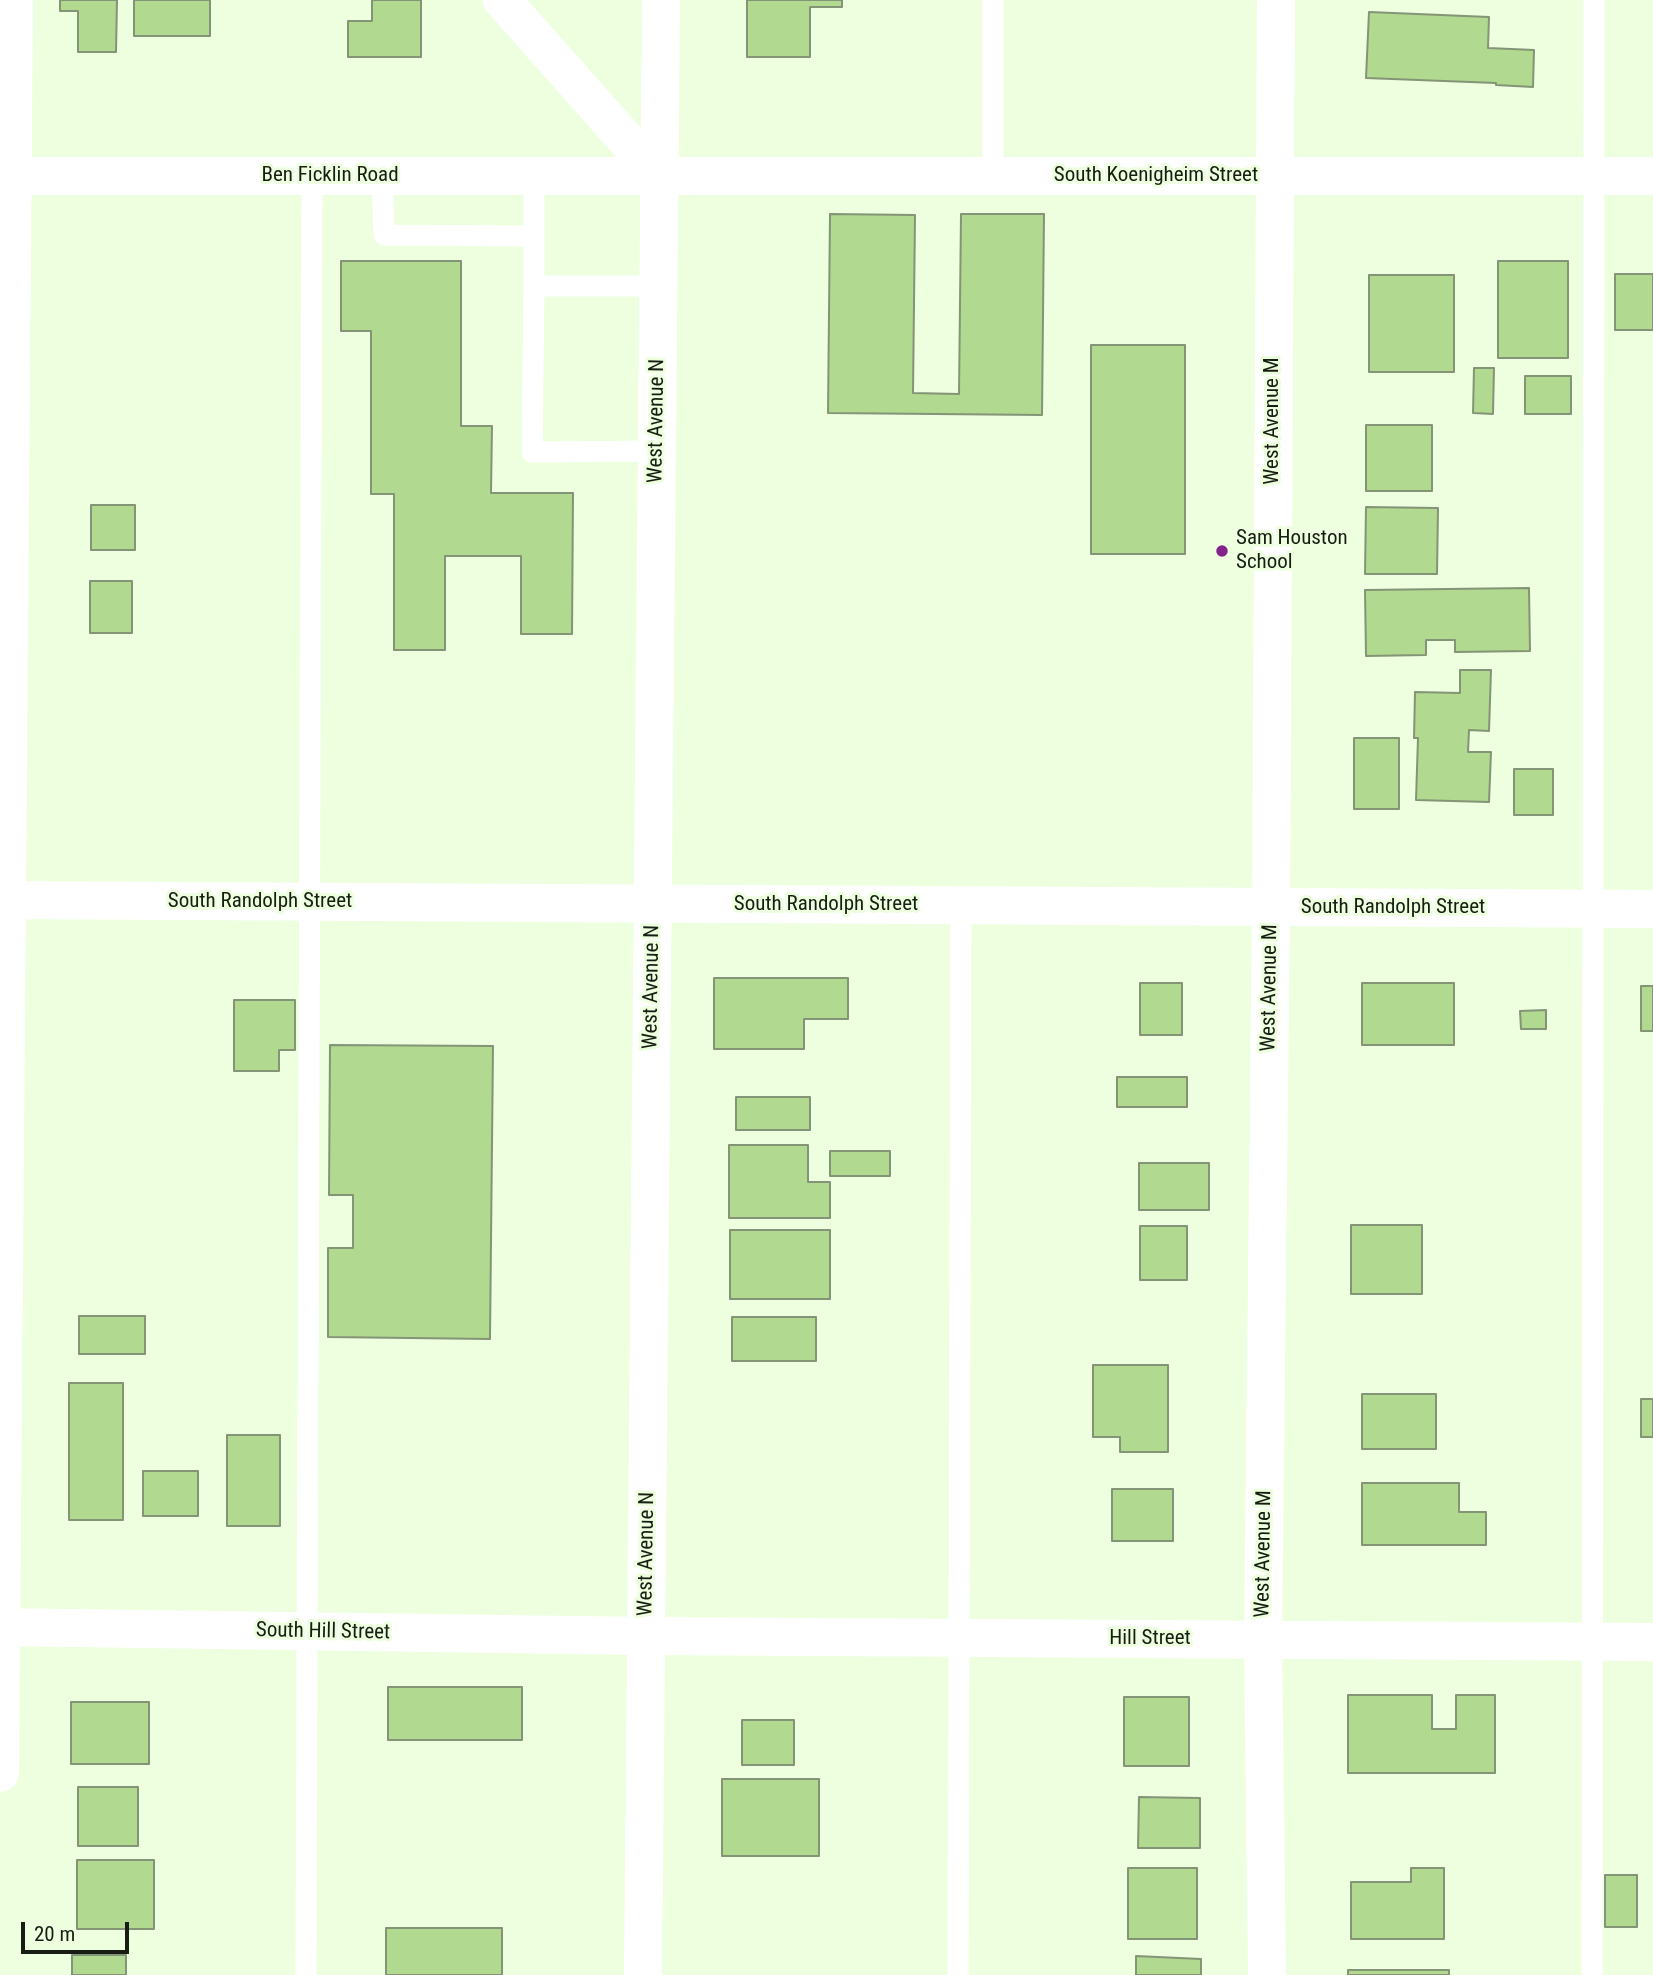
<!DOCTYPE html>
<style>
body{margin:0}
#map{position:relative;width:1653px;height:1975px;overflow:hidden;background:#edffdf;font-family:"Roboto Condensed",sans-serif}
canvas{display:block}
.scale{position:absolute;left:21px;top:1922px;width:108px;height:32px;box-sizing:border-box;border:4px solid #171d12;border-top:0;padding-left:9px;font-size:21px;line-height:24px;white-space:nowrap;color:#171d12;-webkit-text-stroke:5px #edffdf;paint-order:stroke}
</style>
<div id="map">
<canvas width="1653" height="1975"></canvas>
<div class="scale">20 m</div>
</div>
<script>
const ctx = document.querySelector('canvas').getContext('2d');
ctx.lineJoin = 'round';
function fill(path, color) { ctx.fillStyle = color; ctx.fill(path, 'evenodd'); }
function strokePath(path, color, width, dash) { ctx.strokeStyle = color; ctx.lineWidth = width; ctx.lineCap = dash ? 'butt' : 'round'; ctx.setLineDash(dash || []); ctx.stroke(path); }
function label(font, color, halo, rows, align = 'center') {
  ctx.font = font + ' "Roboto Condensed",sans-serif'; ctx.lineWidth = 6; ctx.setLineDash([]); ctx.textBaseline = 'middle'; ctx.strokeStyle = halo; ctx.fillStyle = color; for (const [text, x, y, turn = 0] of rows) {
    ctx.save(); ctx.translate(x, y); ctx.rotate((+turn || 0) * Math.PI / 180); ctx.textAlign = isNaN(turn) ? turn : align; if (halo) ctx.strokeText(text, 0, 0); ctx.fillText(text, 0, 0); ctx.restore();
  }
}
const building = new Path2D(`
 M60 0H117L116 52H78V11H60Z
 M134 0H210V36H134Z
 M372 0H421V57H348V21H372Z
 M747 0H842V7H810V57H747Z
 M1369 12 1489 17 1488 48 1534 50 1533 87 1496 85V83L1366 78Z
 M830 214 915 215 913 393 959 394 961 214H1044L1042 415 828 413Z
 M341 261H461V426H492L491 493H573L572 634H521V556H445V650H394V494H371V331H341Z
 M1498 261H1568V358H1498Z
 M1615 274H1653V330H1615Z
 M1369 275H1454V372H1369Z
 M1091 345H1185V554H1091Z
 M1474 368H1494L1493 414 1473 413Z
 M1525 376H1571V414H1525Z
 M1366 425H1432V491H1366Z
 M91 505H135V550H91Z
 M1366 507 1438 508 1437 574H1365Z
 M90 581H132V633H90Z
 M1529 588 1530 651 1455 652V640H1426V655L1366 656 1365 590Z
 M1460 670H1491L1489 731 1469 730 1468 752H1491L1489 802 1416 800 1418 738H1414L1415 692 1460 693Z
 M1354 738H1399V809H1354Z
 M1514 769H1553V815H1514Z
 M714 978H848V1019H804V1049H714Z
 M1140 983H1182V1035H1140Z
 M1362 983H1454V1045H1362Z
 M1641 986H1653V1031H1641Z
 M234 1000H295V1050H279V1071H234Z
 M1546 1010V1029H1521L1520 1011Z
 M330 1045 493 1046 490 1339 328 1337V1248H353V1195H329Z
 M1117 1077H1187V1107H1117Z
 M736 1097H810V1130H736Z
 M729 1145H808V1182H830V1218H729Z
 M830 1151H890V1176H830Z
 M1139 1163H1209V1210H1139Z
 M1351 1225H1422V1294H1351Z
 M1140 1226H1187V1280H1140Z
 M730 1230H830V1299H730Z
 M79 1316H145V1354H79Z
 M732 1317H816V1361H732Z
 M1093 1365H1168V1452H1120V1437H1093Z
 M69 1383H123V1520H69Z
 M1362 1394H1436V1449H1362Z
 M1641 1399H1653V1437H1641Z
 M227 1435H280V1526H227Z
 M143 1471H198V1516H143Z
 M1362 1483H1459V1512H1486V1545H1362Z
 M1112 1489H1173V1541H1112Z
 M388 1687H522V1740H388Z
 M1348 1695H1432V1729H1456V1695H1495V1773H1348Z
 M1124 1697H1189V1766H1124Z
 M71 1702H149V1764H71Z
 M742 1720H794V1765H742Z
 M722 1779H819V1856H722Z
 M78 1787H138V1846H78Z
 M1139 1797 1200 1798V1848H1138Z
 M77 1860H154V1929H77Z
 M1128 1868H1197V1939H1128Z
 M1411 1868H1444V1939H1351V1882H1411Z
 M1605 1875H1637V1927H1605Z
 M386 1928H502V1975H386Z
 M72 1955H126V1975H72Z
 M1136 1956 1201 1959V1975H1136Z
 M1348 1970H1449V1975H1348Z`);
const lane = new Path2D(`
 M993 0V176
 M382 176 384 235 534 236
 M534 177V286
 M657 451 532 452 534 286H659
 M306 1975 312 176
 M958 1975 961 905
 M1592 1975 1594 0`);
const street = new Path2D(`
 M502 0 659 177
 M0 900 1653 909
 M0 1627 646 1636 1653 1642
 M0 1773 14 0
 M1267 1975 1263 1640 1271 908 1276 0`);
const secondary = new Path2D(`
 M0 176H1653
 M643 1975 661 0`);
const markers = [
 [1222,551,7,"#82228d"]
];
const streetNames = [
 ["Ben Ficklin Road",330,176],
 ["South Koenigheim Street",1156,176],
 ["West Avenue N",657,421,-89],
 ["West Avenue M",1273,421,-90],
 ["South Randolph Street",260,902],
 ["South Randolph Street",826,905],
 ["South Randolph Street",1393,908],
 ["West Avenue N",652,987,-89],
 ["West Avenue M",1270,988,-89],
 ["West Avenue N",647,1554,-89],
 ["West Avenue M",1264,1554,-89],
 ["South Hill Street",323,1632,1],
 ["Hill Street",1150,1639]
];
const poiNames = [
 ["Sam Houston",1236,539],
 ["School",1236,563]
];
fill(building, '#b1d98f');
strokePath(building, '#849477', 2);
strokePath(lane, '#fff', 21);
strokePath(street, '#fff', 38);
strokePath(secondary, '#fff', 38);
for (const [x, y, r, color] of markers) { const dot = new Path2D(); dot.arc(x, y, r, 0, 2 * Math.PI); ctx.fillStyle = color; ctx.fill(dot); strokePath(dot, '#edffdf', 2.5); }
label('21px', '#171d12', '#edffdf', streetNames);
label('21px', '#171d12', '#edffdf', poiNames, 'left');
</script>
